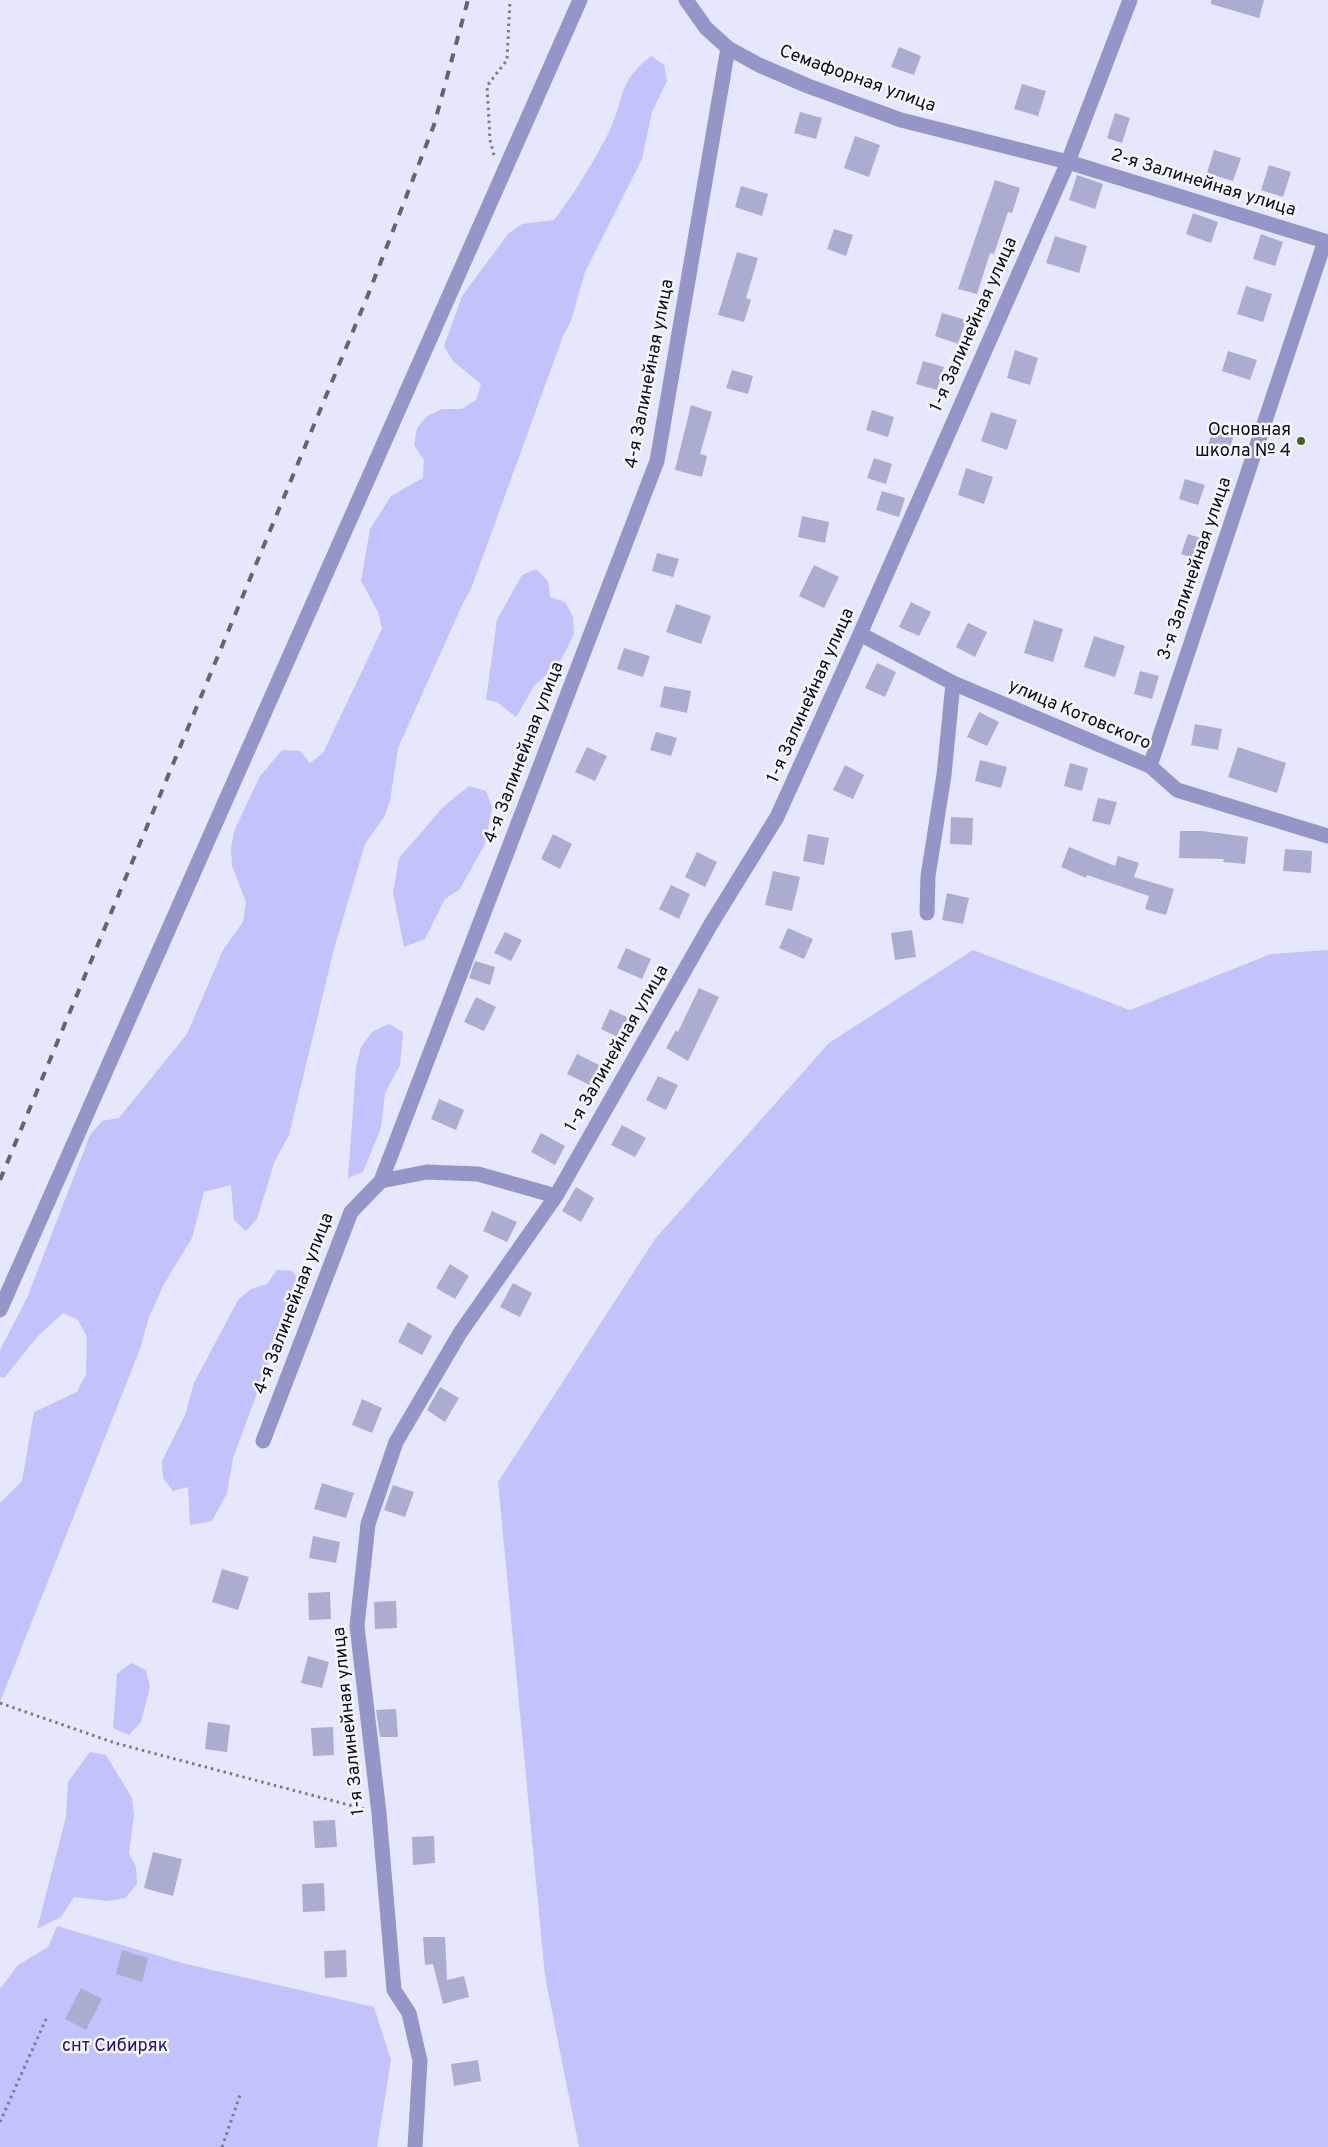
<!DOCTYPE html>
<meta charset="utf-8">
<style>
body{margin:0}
canvas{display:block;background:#e5e7fd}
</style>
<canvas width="1328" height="2147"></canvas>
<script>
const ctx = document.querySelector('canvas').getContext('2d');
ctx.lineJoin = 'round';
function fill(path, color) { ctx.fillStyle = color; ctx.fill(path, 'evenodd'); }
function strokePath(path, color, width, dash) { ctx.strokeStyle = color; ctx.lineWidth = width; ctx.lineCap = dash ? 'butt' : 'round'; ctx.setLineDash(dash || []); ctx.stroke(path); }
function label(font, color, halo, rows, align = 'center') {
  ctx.font = font + ' Overpass,sans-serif'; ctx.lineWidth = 5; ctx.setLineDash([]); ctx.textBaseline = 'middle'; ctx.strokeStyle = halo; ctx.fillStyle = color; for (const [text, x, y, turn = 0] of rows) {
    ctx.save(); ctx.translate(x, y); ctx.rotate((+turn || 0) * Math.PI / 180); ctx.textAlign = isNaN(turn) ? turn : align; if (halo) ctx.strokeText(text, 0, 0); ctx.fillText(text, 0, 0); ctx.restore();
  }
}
const green = new Path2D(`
 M651 56 664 65 667 81 652 112 642 159 585 272 571 321 563 336 471 589 463 603 398 748 390 801 384 817 365 844 334 949 289 1135 274 1163 257 1219 246 1231 234 1220 231 1185 204 1192 192 1238 164 1284 149 1317 140 1349 0 1702V1503L22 1481 34 1412 77 1392 86 1374 87 1337 78 1320 63 1313 38 1336 4 1378 0 1377V1350L27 1298 90 1135 102 1121 119 1118 187 1034 223 950 243 922 246 902 232 866 231 849 234 831 260 776 282 750 300 751 310 763 323 753 382 629 378 612 361 581 370 529 391 496 423 478 424 460 414 445 417 428 427 416 442 409H462L476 400 481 384 453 361 444 346 462 296 508 234 522 224 554 220C575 193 593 163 609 132 625 97 617 83 651 56Z
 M536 569 548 581 550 597 565 602 573 617 574 634 560 662 534 686 516 717 497 702 486 700 497 620 522 575Z
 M469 786 486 791 492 807 485 844 460 889 445 899 425 939 404 947 393 893 399 858 444 806Z
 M973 950 1130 1010 1271 954 1328 950V2147H579L545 1976 498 1482 655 1239 829 1043Z
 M389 1024 403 1032 400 1065 385 1093 381 1128 363 1172 348 1178 356 1067 361 1047 372 1032Z
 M277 1270 293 1271 300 1285 291 1317 271 1344 268 1364 233 1458 227 1493 212 1521 190 1525 188 1487 173 1491 163 1478 162 1461 185 1415 194 1383 238 1300 251 1289 267 1284Z
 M131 1663 146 1670 150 1687 141 1722 129 1735 113 1728 117 1674Z
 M90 1752 106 1755 132 1798 134 1816 129 1853 136 1867 137 1884 125 1898 107 1901 74 1897 61 1917 37 1929 66 1817 68 1782Z
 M57 1926 186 1964 374 2007 391 2060 377 2147H0V1989L18 1965 48 1947Z`);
const building = new Path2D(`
 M1211 0H1264L1259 18 1211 4Z
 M899 47 921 56 914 75 891 67Z
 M1022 84 1046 91 1038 116 1014 109Z
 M800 112 822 118 816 139 794 133Z
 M1115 113 1130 118 1122 143 1107 138Z
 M855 136 880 145 869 177 844 168Z
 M1214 150 1241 158 1233 181 1207 173Z
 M1269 165 1291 172 1283 197 1261 190Z
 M1077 175 1103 184 1095 209 1069 200Z
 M995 180 1020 188 1012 213 1008 212 994 254 990 253 977 294 958 289Z
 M741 186 768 194 762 216 735 207Z
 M1193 213 1218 222 1211 243 1186 234Z
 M834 229 853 235 846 256 827 249Z
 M1261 234 1283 242 1275 266 1253 259Z
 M1055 236 1087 246 1079 273 1046 263Z
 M737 252 758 258 746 298 751 300 744 322 718 315Z
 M1246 286 1272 294 1263 322 1237 314Z
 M942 313 966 320 958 344 935 336Z
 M1015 350 1038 358 1030 385 1007 378Z
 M1228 351 1257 360 1250 380 1222 371Z
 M923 361 944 367 937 390 916 384Z
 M732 370 753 376 748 394 726 388Z
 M691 405 712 412 700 454 707 456 702 477 675 470Z
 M872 410 894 417 888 437 866 430Z
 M991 412 1017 420 1007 450 981 441Z
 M1215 423 1236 430 1227 455 1207 448Z
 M874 458 892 464 886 484 867 478Z
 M966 468 993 477 984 504 958 495Z
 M1185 479 1205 485 1198 505 1179 499Z
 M882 491 905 498 899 517 876 510Z
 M802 516 829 522 825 543 798 537Z
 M1188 534 1207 540 1201 561 1181 554Z
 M657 553 679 559 673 577 652 571Z
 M814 565 839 577 824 608 799 596Z
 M911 602 931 612 919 636 899 627Z
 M676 604 711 616 701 644 666 632Z
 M1034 620 1063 629 1053 662 1024 653Z
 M968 623 987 632 975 657 956 647Z
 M1094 636 1125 646 1115 677 1084 667Z
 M624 648 650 656 643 677 617 669Z
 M877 663 896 672 885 697 865 688Z
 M1140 671 1159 676 1152 699 1134 694Z
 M664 686 691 691 687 713 660 707Z
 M979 712 999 722 987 746 967 737Z
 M1195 724 1222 729 1218 750 1191 745Z
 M656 732 677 738 671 756 650 750Z
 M587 747 607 756 595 781 575 772Z
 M1238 747 1286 763 1277 793 1228 777Z
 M980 760 1007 767 1001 788 975 781Z
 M1070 763 1088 768 1082 791 1064 786Z
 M845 765 864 775 853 799 833 790Z
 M1098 798 1117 802 1110 825 1092 821Z
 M951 817 973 818 972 845 950 844Z
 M1180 831H1202L1248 837 1245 864 1223 862 1224 859 1179 858Z
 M553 834 572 844 560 869 541 859Z
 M808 834 829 838 824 865 803 861Z
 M1069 847 1115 866 1118 856 1139 863 1134 877 1174 889 1166 915 1145 909 1149 896 1087 875 1086 878 1061 867Z
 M1285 849 1312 851 1311 873 1283 871Z
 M697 852 717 862 705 887 685 877Z
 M773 871 800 877 792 911 765 905Z
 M671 885 690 894 679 919 659 909Z
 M947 893 969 898 963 924 942 920Z
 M788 928 813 939 804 959 779 948Z
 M912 930 916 957 895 960 891 933Z
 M505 932 522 940 511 961 494 953Z
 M626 948 651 959 642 979 617 968Z
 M475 961 495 967 490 985 469 978Z
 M699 988 719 997 688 1061 666 1048 676 1030 678 1032Z
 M476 997 496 1007 484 1031 464 1022Z
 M610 1009 635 1021 626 1041 601 1029Z
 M577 1054 601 1066 592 1086 567 1074Z
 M658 1076 678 1085 666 1110 646 1100Z
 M439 1099 464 1110 456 1130 431 1119Z
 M622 1125 646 1138 635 1157 611 1145Z
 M541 1133 565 1146 555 1165 531 1152Z
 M576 1187 594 1198 581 1222 562 1211Z
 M492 1211 517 1222 507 1242 483 1231Z
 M450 1264 469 1276 455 1299 436 1288Z
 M513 1283 532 1293 520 1317 500 1307Z
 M408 1322 432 1336 422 1355 398 1342Z
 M440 1387 459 1398 445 1422 427 1410Z
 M362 1399 382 1408 372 1433 352 1425Z
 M322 1483 354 1493 346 1518 314 1509Z
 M393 1485 414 1492 405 1517 384 1510Z
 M313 1536 340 1542 336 1563 309 1558Z
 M222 1569 249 1577 238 1610 212 1602Z
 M330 1592 331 1619 309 1620 308 1593Z
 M396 1601 397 1628 375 1629 374 1602Z
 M308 1656 329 1662 322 1688 301 1683Z
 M396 1709 398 1737H380L376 1710Z
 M208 1722 230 1725 227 1752 205 1749Z
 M333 1727 334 1755 313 1756 311 1728Z
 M335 1820 337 1847 315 1848 313 1821Z
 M434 1836 435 1863 413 1865 412 1837Z
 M153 1852 182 1859 173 1896 144 1888Z
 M324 1883 325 1911 303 1912 302 1884Z
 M423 1937H445L447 1980 464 1976 469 1997 443 2004 433 1964 425 1965Z
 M122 1950 148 1958 142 1982 116 1974Z
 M346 1950 347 1977 325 1978 324 1951Z
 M81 1988 102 1999 86 2030 65 2019Z
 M478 2060 481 2081 454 2086 451 2064Z`);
const path = new Path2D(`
 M494 155 490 140 487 86 507 60 510 0
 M0 1703 115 1743 364 1809
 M0 2122 46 2019
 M222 2147 240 2095`);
const minor = new Path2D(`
 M686 0 706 28 728 48 759 65 808 86 901 120 1068 162 1328 242
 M860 634 953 683 1150 766 1177 790 1328 836
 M1150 766 1325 241
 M927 913 928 876 944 775 953 683
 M381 1181 427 1172 478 1174 556 1196
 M0 1310 580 0
 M263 1441 351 1212 381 1181 657 461 728 48
 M415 2147 420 2061 409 2013 394 1990 379 1813 357 1626 368 1524 396 1442 460 1333 556 1196 711 924 777 817 860 634 1068 162 1130 0`);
const rail = new Path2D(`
 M0 1180 368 295 434 125 468 0`);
const markers = [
 [1301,441,5,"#3e621b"]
];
const streetNames = [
 ["Семафорная улица",857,80,20],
 ["2-я Залинейная улица",1203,184,17],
 ["1-я Залинейная улица",975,325,-66],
 ["4-я Залинейная улица",651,374,-79],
 ["3-я Залинейная улица",1196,569,-71],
 ["1-я Залинейная улица",812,696,-66],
 ["улица Котовского",1079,716,23],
 ["4-я Залинейная улица",525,753,-69],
 ["1-я Залинейная улица",618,1049,-60],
 ["4-я Залинейная улица",295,1304,-69],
 ["1-я Залинейная улица",350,1721,-96]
];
const poiNames = [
 ["Основная",1291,431],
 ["школа № 4",1291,452]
];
const parkNames = [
 ["снт Сибиряк",115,2047]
];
fill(green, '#c1c3fa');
fill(building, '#abadd0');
strokePath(path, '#797a8b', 3, [2.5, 4]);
strokePath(minor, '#9396c6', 15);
strokePath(rail, '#626373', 4, [9, 9]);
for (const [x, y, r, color] of markers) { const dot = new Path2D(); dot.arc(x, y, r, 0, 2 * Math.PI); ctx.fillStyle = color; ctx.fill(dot); strokePath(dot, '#f5f5fd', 2); }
label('18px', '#0d0e19', '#f5f5fd', streetNames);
label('18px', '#0d0e19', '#f5f5fd', poiNames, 'right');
label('18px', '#251864', '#f5f5fd', parkNames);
</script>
